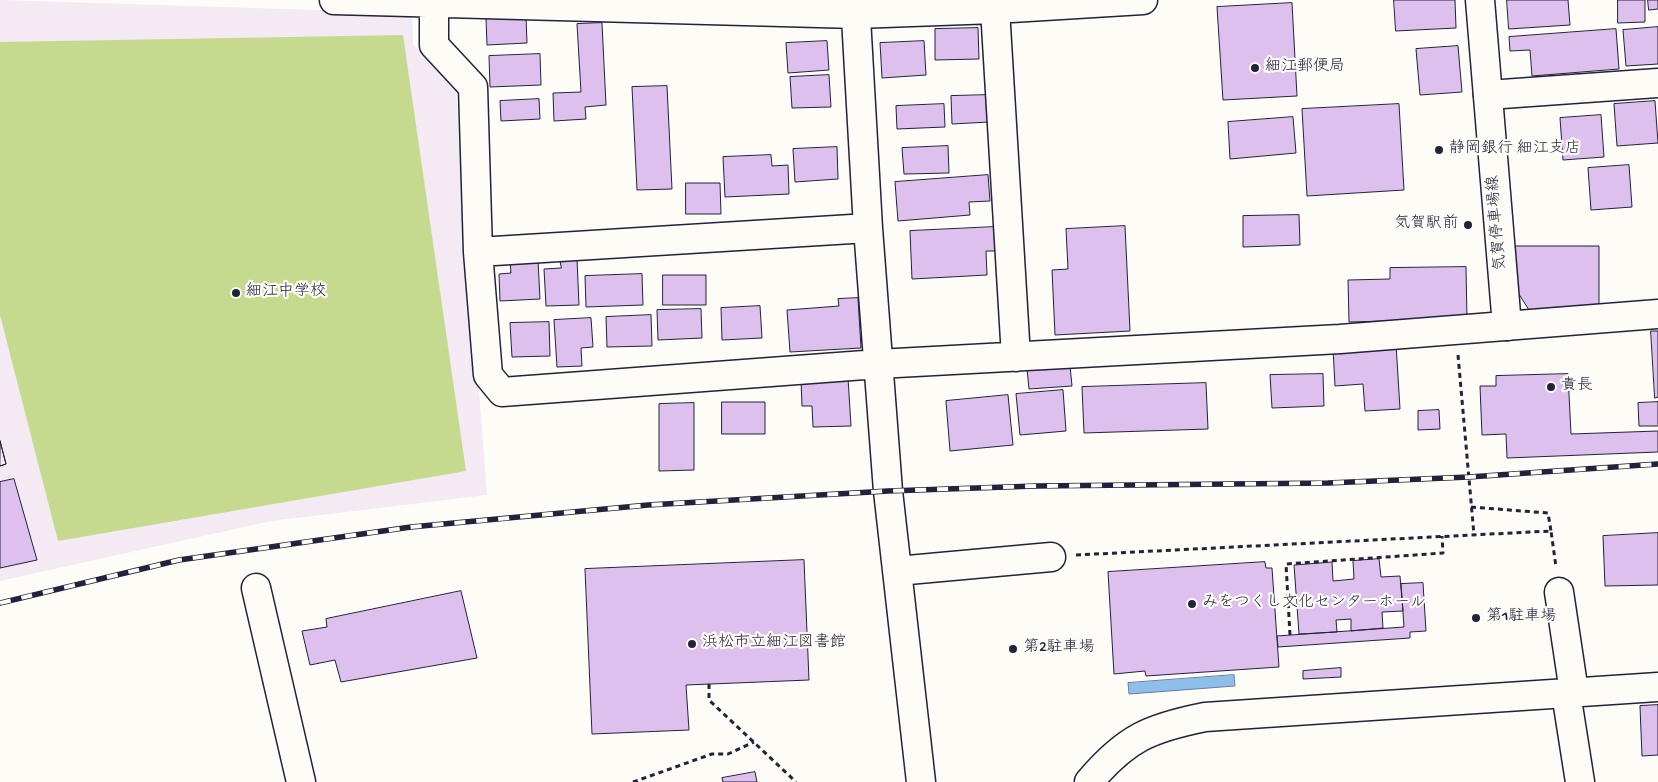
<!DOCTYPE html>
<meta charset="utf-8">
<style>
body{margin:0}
canvas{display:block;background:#fdfcf7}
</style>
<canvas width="1658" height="782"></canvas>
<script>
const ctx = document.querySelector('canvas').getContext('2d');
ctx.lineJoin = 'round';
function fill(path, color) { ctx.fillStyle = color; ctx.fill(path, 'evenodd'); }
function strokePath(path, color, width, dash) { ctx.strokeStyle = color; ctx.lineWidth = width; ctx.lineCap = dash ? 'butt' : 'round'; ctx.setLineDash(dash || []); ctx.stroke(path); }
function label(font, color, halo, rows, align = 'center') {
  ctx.font = font + ' "Gochi Hand","Klee One",sans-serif'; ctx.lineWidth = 4.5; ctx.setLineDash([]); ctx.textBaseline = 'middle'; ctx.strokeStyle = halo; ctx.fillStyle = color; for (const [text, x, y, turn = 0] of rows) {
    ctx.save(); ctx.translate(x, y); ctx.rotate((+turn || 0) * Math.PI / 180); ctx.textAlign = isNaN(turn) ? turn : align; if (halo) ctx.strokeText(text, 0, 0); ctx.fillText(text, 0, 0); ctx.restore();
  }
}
const built = new Path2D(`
 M0 0 412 13 413 44 456 91 487 495 271 521 0 581Z`);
const green = new Path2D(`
 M403 35 466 471 58 541 0 315V42Z`);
const water = new Path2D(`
 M1234 675 1235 686 1129 694 1128 683Z`);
const building = new Path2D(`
 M1394 0H1455L1456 28 1396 31Z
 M1507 0H1568L1570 25 1509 29Z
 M1618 0H1645V22L1618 23Z
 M1648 0H1658V9L1649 10Z
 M1292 3 1297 96 1223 100 1217 7Z
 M526 17 527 43 487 45 486 19Z
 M602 23 606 105 585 107 586 119 554 121 553 93 581 92 577 24Z
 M1658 27V64L1626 66 1623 30Z
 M978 28 979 59 935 60V29Z
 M1616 29 1619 69 1532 76 1530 50 1510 51 1509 37Z
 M827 41 829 70 788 73 786 43Z
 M924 41 926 75 882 78 880 43Z
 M1458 46 1462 92 1420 95 1416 49Z
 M540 54 541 85 490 87 489 56Z
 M829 75 831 107 792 108 790 77Z
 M667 86 672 189 637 190 632 87Z
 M988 95 989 122 952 124 951 96Z
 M539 99 540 119 501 121 500 101Z
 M1655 101 1658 143 1617 146 1614 104Z
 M944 104 945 127 897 129 896 106Z
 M1399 104 1404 190 1307 196 1302 109Z
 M1601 115 1604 157 1563 160 1560 118Z
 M1293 117 1296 153 1230 159 1228 122Z
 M948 146 949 173 904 174 902 148Z
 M837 147 838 179 795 182 793 149Z
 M771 155 772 166 788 165 789 194 725 197 723 157Z
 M1629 165 1632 207 1591 210 1588 168Z
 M988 175 990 201 969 202 970 215 898 221 895 182Z
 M686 183H720L721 214H686Z
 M1299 215 1300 245 1243 247V216Z
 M1125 226 1130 331 1055 335 1052 270 1068 269 1066 229Z
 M994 227 995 251H986L987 275 912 279 910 231Z
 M1515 246H1599V310H1529L1515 288Z
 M560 259H577L579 305 546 306 544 269 561 268Z
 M538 260 540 299 500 301 499 274 511 273 510 261Z
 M1466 267 1467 319 1349 322 1348 280 1390 279V268Z
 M642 274 643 305 586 307 585 276Z
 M663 275H706V305H663Z
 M858 298 861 348 790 352 787 310 839 306 838 299Z
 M760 306 762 338 722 340 721 308Z
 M701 309 702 338 658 340 657 310Z
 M651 315 652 346 607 347 606 317Z
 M591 318 593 347 581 348 582 366 557 367 554 320Z
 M549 322 550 356 512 357 510 323Z
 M1651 331H1658V397L1655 398Z
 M1396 344 1400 409 1365 411 1363 384 1335 386 1333 348Z
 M1070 366 1072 386 1029 389 1027 369Z
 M1323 374 1324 406 1272 408 1270 375Z
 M1568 374 1571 434 1658 431V452L1507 458 1506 434 1482 435 1480 386H1496V376Z
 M848 378 851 426 813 427 812 406H802L801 380Z
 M1206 383 1208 429 1084 433 1082 387Z
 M1063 390 1066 431 1020 435 1016 394Z
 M1008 395 1013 445 950 451 946 401Z
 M722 402H765V434H722Z
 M1658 402V426H1639L1638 403Z
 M694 403V470L659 471V404Z
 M1439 410 1440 429 1418 430V411Z
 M0 441 6 464 0 466Z
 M0 441 6 464 0 466Z
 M14 479 37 560 0 568V482Z
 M1658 533V585L1605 586 1603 536Z
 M1379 559 1381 577 1400 576 1403 611 1382 612 1383 628 1351 631V619L1336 620 1337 632 1299 634 1294 565 1332 562 1333 581 1354 579 1353 561Z
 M804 560 809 680 686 685 689 730 592 734 585 569Z
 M1265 562 1266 568H1272L1279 667 1146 676 1145 671 1114 674 1108 572Z
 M1423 583 1426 631 1410 632V638L1278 647 1277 636 1404 627 1401 584Z
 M461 591 477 658 341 682 335 660 310 665 302 631 327 627 326 619Z
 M1341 668V677L1303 679V671Z
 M1658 705V755L1642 756 1640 706Z
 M755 772 757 782H723L722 778Z`);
const path = new Path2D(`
 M1458 355 1474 535
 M1471 507 1548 513 1551 531
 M1076 555 1551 531 1556 567
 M1290 635 1286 564 1443 553 1442 536
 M709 684V700L796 782
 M633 782 712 754H728L754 742`);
const minor = new Path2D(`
 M334 0 856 14 995 9 1143 0
 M434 0V45L473 87 478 252 488 375 502 392 878 364 1340 339 1658 314
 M855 0 868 228 888 491 921 782
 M995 9 1016 357
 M1488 95 1658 83
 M478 252 868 228
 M897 571 1051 557
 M256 588 301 782
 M1559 592 1574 692
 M1566 693 1580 782
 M1089 782C1126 738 1150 728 1205 717L1658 687`);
const major = new Path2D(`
 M1480 0 1507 326`);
const rail = new Path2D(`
 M0 603 179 560 411 527 648 505 888 491 1036 486 1328 483 1469 477 1658 464`);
const markers = [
 [1255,68,5,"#22223b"],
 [1439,150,5,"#22223b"],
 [1468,225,5,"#22223b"],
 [236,293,5,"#22223b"],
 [1551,387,5,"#22223b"],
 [1192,604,5,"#22223b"],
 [1476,618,5,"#22223b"],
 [692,644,5,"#22223b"],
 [1013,649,5,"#22223b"]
];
const poiNames = [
 ["細江郵便局",1265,68],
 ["静岡銀行 細江支店",1449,150],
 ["気賀駅前",1458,225,"right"],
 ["細江中学校",246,293],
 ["貴長",1561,387],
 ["みをつくし文化センターホール",1202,604],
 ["第1駐車場",1486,618],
 ["浜松市立細江図書館",702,644],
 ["第2駐車場",1023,649]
];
const streetNames = [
 ["気賀停車場線",1498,223,-95]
];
fill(built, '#f3eaf4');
fill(green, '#c6da8f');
fill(water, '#8ebfea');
strokePath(water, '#6380a4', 1);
fill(building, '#ddc0ee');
strokePath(building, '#22223b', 1);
strokePath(minor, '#22223b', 31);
strokePath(major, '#22223b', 31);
strokePath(path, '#22223b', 3, [5, 4]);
strokePath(minor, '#fdfcf7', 28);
strokePath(major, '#fdfcf7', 28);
strokePath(rail, '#22223b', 5.5);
strokePath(rail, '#fdfcf7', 4, [11]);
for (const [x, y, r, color] of markers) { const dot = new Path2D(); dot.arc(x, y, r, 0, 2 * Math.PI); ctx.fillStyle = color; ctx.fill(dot); strokePath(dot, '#fdfcf7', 2); }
label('16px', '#22223b', '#fdfcf7', poiNames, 'left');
label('16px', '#22223b', '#fdfcf7', streetNames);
</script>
